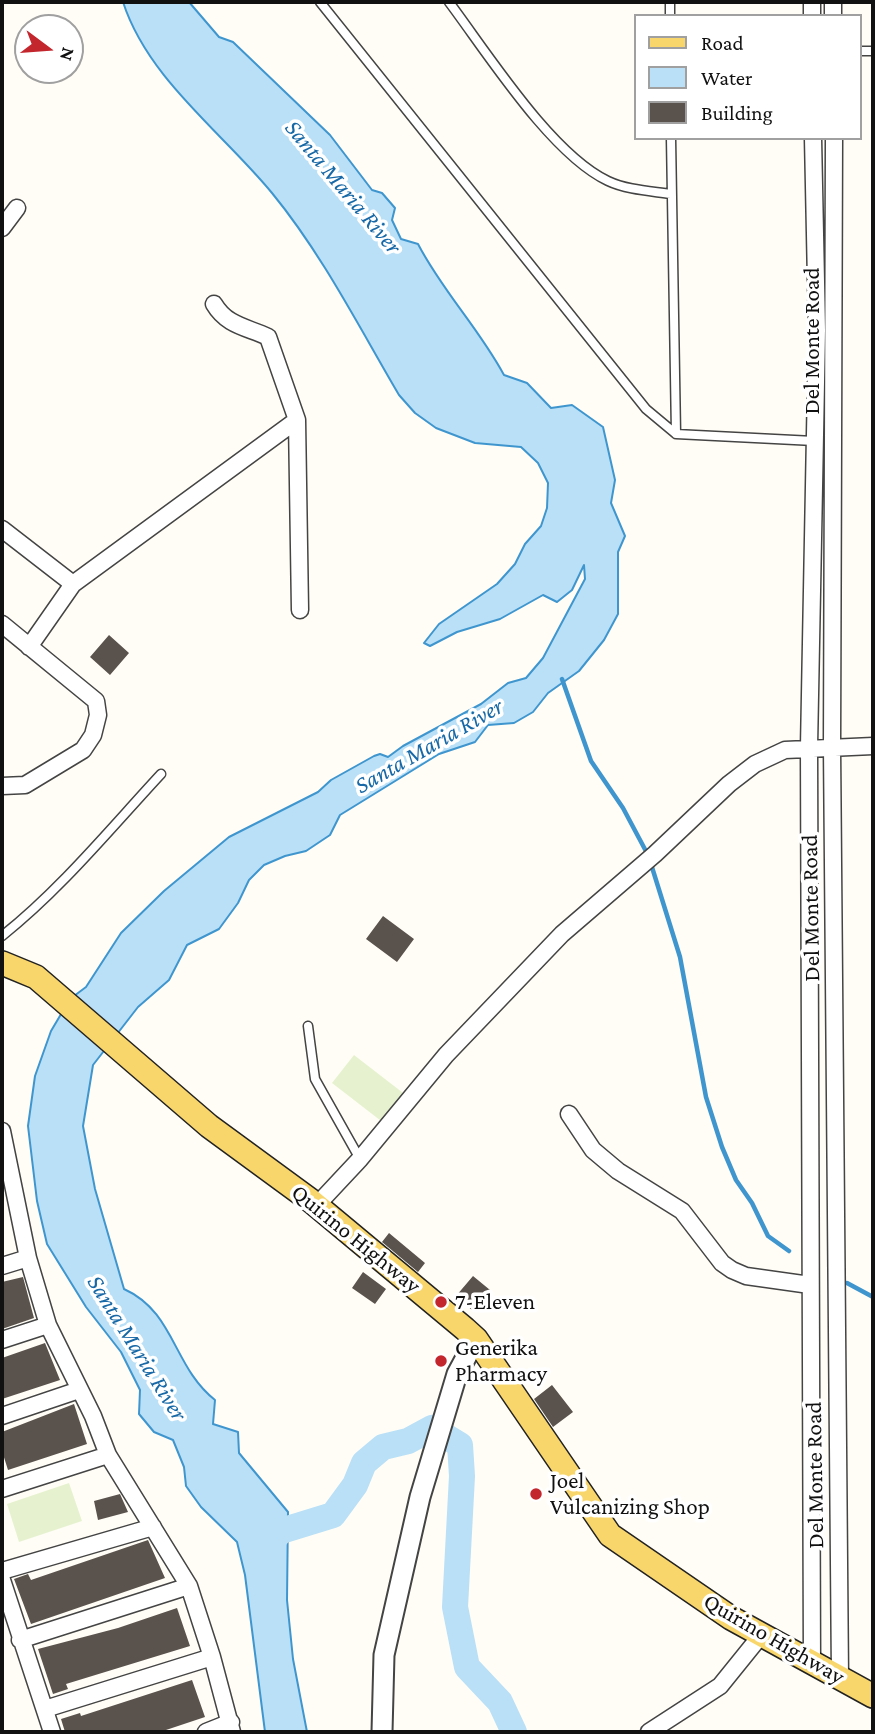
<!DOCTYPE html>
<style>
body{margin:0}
#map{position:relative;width:875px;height:1734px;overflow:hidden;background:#fffdf5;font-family:"Crimson Pro",serif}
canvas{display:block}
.frame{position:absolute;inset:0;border:4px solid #111;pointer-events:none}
.legend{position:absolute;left:634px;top:14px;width:228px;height:126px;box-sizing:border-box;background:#fff;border:2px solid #a0a0a0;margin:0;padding:9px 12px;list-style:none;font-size:21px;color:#111}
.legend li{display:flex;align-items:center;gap:14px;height:35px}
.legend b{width:35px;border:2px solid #a0a0a0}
.north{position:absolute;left:14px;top:14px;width:70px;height:70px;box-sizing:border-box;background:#fff;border:2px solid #a0a0a0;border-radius:50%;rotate:106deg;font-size:19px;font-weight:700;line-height:28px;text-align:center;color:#111}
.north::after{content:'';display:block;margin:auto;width:24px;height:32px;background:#c4262e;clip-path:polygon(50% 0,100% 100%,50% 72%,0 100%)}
</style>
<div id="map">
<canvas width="875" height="1734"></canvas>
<div class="frame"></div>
<ul class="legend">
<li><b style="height:9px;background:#f9d66b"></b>Road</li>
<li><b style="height:19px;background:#b9e0f7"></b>Water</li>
<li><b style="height:19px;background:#5a524d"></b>Building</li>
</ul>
<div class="north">N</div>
</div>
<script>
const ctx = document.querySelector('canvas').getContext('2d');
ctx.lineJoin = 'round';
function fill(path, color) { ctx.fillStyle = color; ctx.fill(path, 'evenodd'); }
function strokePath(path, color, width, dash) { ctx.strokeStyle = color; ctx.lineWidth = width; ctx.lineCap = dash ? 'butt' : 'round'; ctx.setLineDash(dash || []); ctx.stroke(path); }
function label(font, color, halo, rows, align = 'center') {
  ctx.font = font + ' "Crimson Pro",serif'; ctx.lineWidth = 7; ctx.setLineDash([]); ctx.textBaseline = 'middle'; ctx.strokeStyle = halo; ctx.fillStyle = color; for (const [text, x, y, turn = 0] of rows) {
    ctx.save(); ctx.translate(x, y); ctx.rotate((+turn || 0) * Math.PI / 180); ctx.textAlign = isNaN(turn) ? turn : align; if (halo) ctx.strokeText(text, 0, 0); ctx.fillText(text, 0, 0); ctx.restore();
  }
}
const pitch = new Path2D(`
 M354 1055 407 1096 385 1124 332 1083Z
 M69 1483 82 1521 19 1542 7 1504Z`);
const water = new Path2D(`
 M123 2H189L219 37 233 42 330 135 372 190 382 193 395 208 392 220 401 239 418 244C443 292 478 327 504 375L527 383 551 408 572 405 603 427 615 480 611 503 625 536 618 552V614L604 640 579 671 548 693 533 712 514 723 488 725 475 742 439 754 340 815 330 835 306 851 285 856 264 865 249 880 238 903 219 929 187 945 169 980 138 1007 93 1065 83 1126 95 1189 124 1289C175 1312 173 1367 215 1400L213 1424 238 1432 239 1453 288 1512 287 1600 293 1659 307 1732H265L245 1575 237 1542 201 1507 186 1486 184 1467 173 1440 154 1432 139 1414 140 1390 121 1352 86 1307 47 1244 37 1201 28 1126 35 1076 51 1031 70 999 86 987 121 933 164 891 229 837 318 792 331 780 374 756 380 754 388 757 403 746 481 704 508 683 526 678 543 658 585 579 584 565 572 590 557 602 543 595 500 619 457 632 430 646 424 643 439 624 497 584 515 564 525 544 541 526 547 508 548 483 538 463 521 447 475 443 436 428 415 413 399 395C359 327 322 254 272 193 222 132 148 79 123 2Z`);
const stream = new Path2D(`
 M562 679 591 761 623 808 648 855
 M651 864 680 957 706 1097 722 1147 736 1180 752 1203 768 1236 789 1251
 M847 1283 873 1297`);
const river = new Path2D(`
 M266 1547 281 1531 333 1515 355 1485 364 1463 383 1447 408 1441 432 1428 460 1445 462 1476 455 1607 467 1667 500 1702 514 1732`);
const building = new Path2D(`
 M109 635 129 653 110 675 90 657Z
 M383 916 414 939 397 962 366 939Z
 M389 1233 425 1263 418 1272 382 1242Z
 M363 1272 386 1289 375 1304 352 1288Z
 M473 1276 490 1290 473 1311 456 1296Z
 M23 1277 34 1318 2 1329V1282Z
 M45 1343 60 1380 2 1399V1358Z
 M552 1385 573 1412 553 1427 534 1399Z
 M74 1404 87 1444 8 1470 2 1451V1432Z
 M120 1494 128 1512 98 1520 94 1501Z
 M148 1540 165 1578 31 1624 14 1579 28 1574 31 1580Z
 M177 1608 190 1646 66 1684 68 1689 53 1694 38 1649 118 1628Z
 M192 1680 205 1717 160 1732H65L61 1719 80 1713 81 1716Z`);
const service = new Path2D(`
 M320 2 646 409 676 434 814 441
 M449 2C488 54 551 154 608 181 627 190 651 191 671 194
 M670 2V16
 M859 51H873
 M671 138 676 434
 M2 936C61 889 110 829 161 774
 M308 1026 315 1079 360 1159`);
const minor = new Path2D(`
 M833 2V16
 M812 16V2
 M834 138 832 747 840 1677
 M2 228 17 208
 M214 304C227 326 247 327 268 337L297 420 300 610
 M2 529 73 584 29 647
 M73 584 297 420
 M2 624 96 701 98 715 93 735 83 750 25 785 2 786
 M569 1114 593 1150 618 1171 682 1211 722 1263 732 1270 746 1276 810 1285
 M2 1131 28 1258 48 1325 93 1416 108 1455 189 1586 212 1657 232 1732
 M316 1206 360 1159 446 1055 562 934 655 854 729 784 755 764 785 750 873 746
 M2 1266 28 1258
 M2 1340 48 1325
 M2 1416 79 1390
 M2 1489 108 1455
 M2 1571 153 1527
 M2 1580 52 1732
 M20 1640 189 1586
 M812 1663 809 747 817 330 813 138
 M45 1709 212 1657
 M206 1732 231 1722
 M649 1732 720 1686 762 1634`);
const tertiary = new Path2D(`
 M382 1732 384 1655 420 1497 457 1374 476 1339`);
const primary = new Path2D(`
 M2 963 36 977 209 1126 310 1200 465 1329 476 1339 610 1535 731 1618 873 1696`);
const markers = [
 [441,1302,7,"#c4262e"],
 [441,1361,7,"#c4262e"],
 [536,1494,7,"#c4262e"]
];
const streetNames = [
 ["Del Monte Road",812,341,-90],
 ["Del Monte Road",811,908,-91],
 ["Quirino Highway",356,1239,39],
 ["Del Monte Road",815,1475,-91],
 ["Quirino Highway",774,1639,30]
];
const poiNames = [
 ["7-Eleven",455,1302],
 ["Generika",455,1348],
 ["Pharmacy",455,1374],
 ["Joel",550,1481],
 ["Vulcanizing Shop",550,1507]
];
const waterNames = [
 ["Santa Maria River",343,187,50],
 ["Santa Maria River",429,746,-30],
 ["Santa Maria River",137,1348,58]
];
fill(pitch, '#e6f2cf');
fill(water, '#b9e0f7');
strokePath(water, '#3f96cf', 2);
strokePath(stream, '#3f96cf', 4.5);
strokePath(river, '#b9e0f7', 26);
fill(building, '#5a524d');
strokePath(service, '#444', 11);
strokePath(minor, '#444', 19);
strokePath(tertiary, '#444', 23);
strokePath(primary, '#222', 26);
strokePath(service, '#fff', 8);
strokePath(minor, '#fff', 16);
strokePath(tertiary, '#fff', 19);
strokePath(primary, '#f9d66b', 23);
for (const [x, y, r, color] of markers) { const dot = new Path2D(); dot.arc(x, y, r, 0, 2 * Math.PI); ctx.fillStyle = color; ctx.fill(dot); strokePath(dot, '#fff', 2.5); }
label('23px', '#111', '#fff', streetNames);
label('23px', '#111', '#fff', poiNames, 'left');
label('italic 24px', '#1768a6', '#fff', waterNames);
</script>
